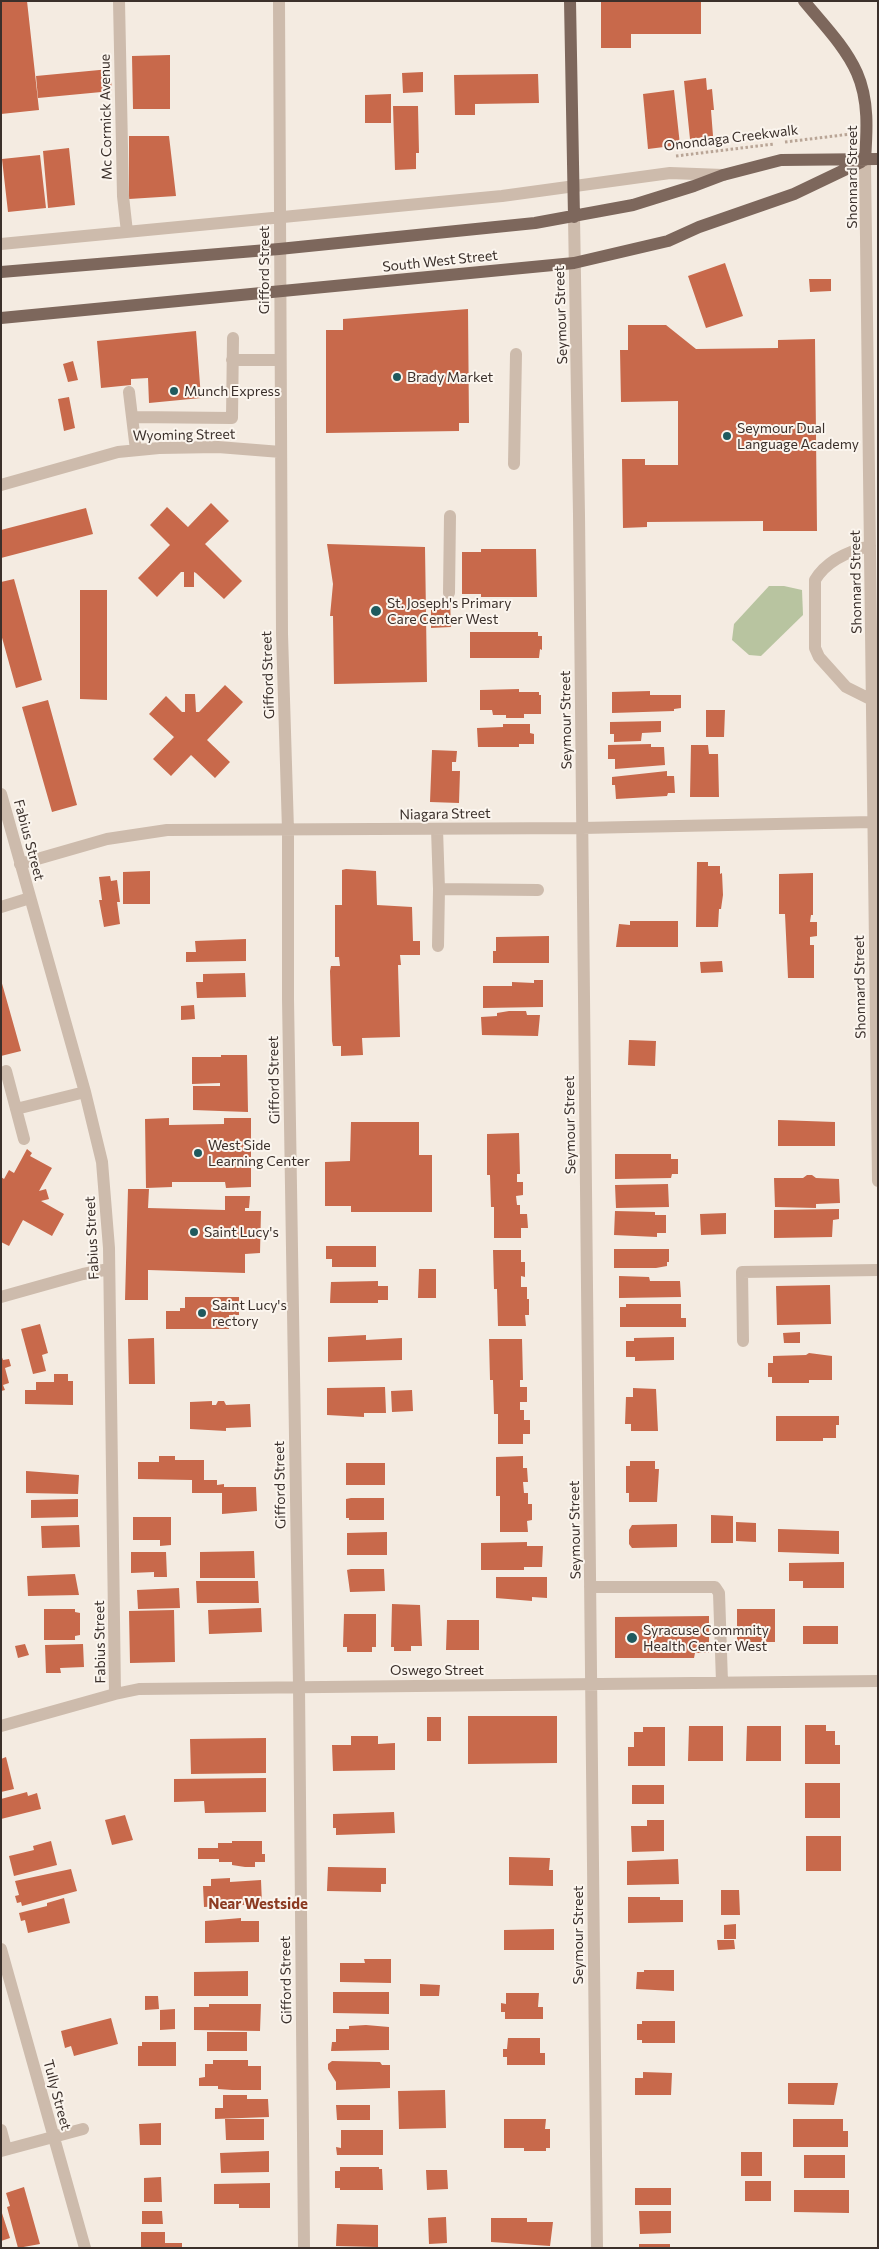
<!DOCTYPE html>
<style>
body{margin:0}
#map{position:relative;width:879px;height:2249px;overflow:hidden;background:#f4ebe1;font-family:Commissioner,sans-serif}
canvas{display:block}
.frame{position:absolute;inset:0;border:2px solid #3b302b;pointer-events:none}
</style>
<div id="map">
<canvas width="879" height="2249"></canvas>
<div class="frame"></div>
</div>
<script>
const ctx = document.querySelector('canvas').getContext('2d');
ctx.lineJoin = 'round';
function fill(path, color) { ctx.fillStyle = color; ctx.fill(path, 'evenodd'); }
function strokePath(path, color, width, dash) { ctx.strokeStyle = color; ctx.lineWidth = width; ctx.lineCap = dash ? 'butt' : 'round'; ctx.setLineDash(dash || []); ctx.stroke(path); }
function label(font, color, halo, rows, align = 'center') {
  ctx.font = font + ' Commissioner,sans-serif'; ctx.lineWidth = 4; ctx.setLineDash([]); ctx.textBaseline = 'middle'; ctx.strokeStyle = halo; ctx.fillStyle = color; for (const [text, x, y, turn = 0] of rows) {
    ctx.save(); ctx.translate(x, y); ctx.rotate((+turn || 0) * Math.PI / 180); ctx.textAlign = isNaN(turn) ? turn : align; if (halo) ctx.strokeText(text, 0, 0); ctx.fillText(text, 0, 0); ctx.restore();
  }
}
const green = new Path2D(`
 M769 586H784L802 590 803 615 761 656 749 655 732 640 734 624Z`);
const building = new Path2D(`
 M1 1H27L39 110 1 114Z
 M601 1H701V34H631V48H601Z
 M170 55V109H133L132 56Z
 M110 69 112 91 38 98 36 76Z
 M423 72V92L403 93 402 73Z
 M538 74 539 103 475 104V115H455L454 75Z
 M706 78 707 90 712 89 714 110H711L713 136 690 139 684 81Z
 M674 90 680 145 648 149 643 94Z
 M391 94V123H365V95Z
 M393 106H418L419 153H416V169L395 170Z
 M129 136H169L176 196 129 199Z
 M69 148 75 205 48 208 43 151Z
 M40 155 46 208 8 212 2 159Z
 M725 263 743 316 706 328 688 276Z
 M809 279H831V291L810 292Z
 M468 309 469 423H459V431L326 433V330H343V319Z
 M628 325H666L696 349 778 348V340L815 339 817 531H763V521L647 522V527L623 528 622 459H645V465H678V401L621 402 620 350H628Z
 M196 331 201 398 149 403 148 378 131 379V385L101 388 97 341Z
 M73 361 78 380 68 382 63 364Z
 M69 397 75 428 64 431 58 399Z
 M211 503 229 521 205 544 242 581 224 599 196 573 194 572V587H184V572H181L157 597 138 578 170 545 150 525 167 507 188 527Z
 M86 508 93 534 1 558V530Z
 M327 544 425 547 427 682 334 684 333 616H330L333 584Z
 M481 549H536L537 597H481V594H462V552H481Z
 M14 579 42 680 16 688 1 634V582Z
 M80 590H107V700L80 699Z
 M431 601H450L451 627 431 628Z
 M470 632H538V636H542V650L540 649 539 658H470Z
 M225 685 243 702 207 740 230 762 215 778 191 755 171 776 153 759 174 737 149 714 166 696 182 712H185V694H195L196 712H199Z
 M519 689V692H539V695H541V714H524V718H506V715H493L492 710H480V690Z
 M650 691V695H681V708L674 709V711L612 713V692Z
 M48 700 77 805 52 812 22 707Z
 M706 710H725L724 737H706Z
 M661 721V732L642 733 641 741 614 742V734H610V722Z
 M503 724H530V733L534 734V744H519V747H478L477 728 503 727Z
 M651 744V747H664L665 765 615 769V759H608V745Z
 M691 745H708L709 754H718L719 797H690Z
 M432 750 457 751 456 762H452V771H460L459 803 430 802Z
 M667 771V776H674L675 793H668L667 796 616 799 615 785H612V777Z
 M697 862H708V866H720V874L722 873 723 895 721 909H719L718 927H696Z
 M346 869 376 871 377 905 412 907 413 941H420V955H400L401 965H398L400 1037 362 1038 363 1055 341 1056V1046H333L332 1041 330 971 331 966H340L339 957H335V905H342V870Z
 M150 871V904H123V872Z
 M813 873V915H811L810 922H817V936L810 937V945H814V978H788L785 914H779V874Z
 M110 876 111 881 117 880 120 902H117L120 924 104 927 99 900H102L99 877Z
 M630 921H678V947H616L619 924 630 925Z
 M549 936V963H493V951H496V937Z
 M246 939V961L186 962V952H196L195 941Z
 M722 961 723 972 701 973 700 962Z
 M245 973 246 997 197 998 196 982H203V974Z
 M1 980 21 1051 1 1056Z
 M534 980H543V1007L483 1008V986H512V982L534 983Z
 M194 1005 195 1019 181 1020V1006Z
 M509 1011H526L527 1015H540L538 1036 482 1035 481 1017 497 1016V1013Z
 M629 1040 656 1041 655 1066 628 1065Z
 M221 1055H247L248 1112 193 1110V1086H220V1083L192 1084V1057H221Z
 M169 1118V1125L224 1124V1118H251V1187L226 1188 225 1182H172V1187L146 1188 145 1119Z
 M778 1120 835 1122V1146H778Z
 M351 1122H419V1155H432V1212H351V1206H325V1162L350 1161Z
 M519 1133 520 1174H517V1182H523V1195L516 1196 517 1205H520V1214H527L528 1228H521V1238H494V1207H491L490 1175H487V1134Z
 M27 1149 32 1153 30 1156 52 1168 39 1191 46 1189 49 1199 41 1201 64 1214 52 1236 23 1220 9 1246 1 1242V1177L4 1179 9 1170 14 1173Z
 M615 1154H671V1159H678V1174H672L671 1178 615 1179Z
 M807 1175H812L816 1178 839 1179 840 1203 816 1204V1208L775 1207 774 1178H803Z
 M668 1184 669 1207 616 1208 615 1185Z
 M128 1189H149L148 1208 225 1210V1196H250L249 1208H245V1211H261L260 1253 245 1254V1273L148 1270V1300H125Z
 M839 1209V1219L833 1220 832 1237 774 1238V1210Z
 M615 1211 655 1212V1215H666V1233H657V1237L614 1235Z
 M726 1213V1234L701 1235 700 1214Z
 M326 1246H376V1267H332V1259H326Z
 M614 1249H669V1262H667V1266L656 1268H614Z
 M493 1250H521V1262H525V1277L521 1276V1287H527V1299H529V1315H525L526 1326H498L497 1289H494Z
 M419 1269H436V1298H418Z
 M619 1276 649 1277 650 1281H680L681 1297 619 1298Z
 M378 1281V1286H388V1300H378V1303H330L331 1282Z
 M830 1285 831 1324 777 1325 776 1286Z
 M185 1297H239V1301L242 1302V1308H239V1315H229V1329H166V1311H180V1308H185Z
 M626 1304H681V1318H686V1327H620V1307H626Z
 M40 1324 48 1353 42 1355 46 1371 33 1374 21 1329Z
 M800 1332V1343H784L783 1333Z
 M366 1335V1340L402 1338V1360L328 1362V1337Z
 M674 1337V1360L635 1361V1357H626V1341H634V1338Z
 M154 1338 155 1384H129L128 1339Z
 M489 1339H522L523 1380H520V1387H527V1402H520V1410H524V1420H530V1434H523V1444H498V1414H494L493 1380H490Z
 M809 1353 832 1356V1380H809V1383H772V1377H768V1363H773V1356L806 1355Z
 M1 1355 3 1360 9 1359 11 1366 5 1368 9 1383 3 1385 5 1390 1 1391Z
 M54 1374H68V1381H73V1405L25 1404V1390H36V1382H54Z
 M385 1387 386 1413H364V1417L327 1415V1388Z
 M633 1388 656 1389 658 1431H631V1424H625L626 1397H633Z
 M412 1390 413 1411 392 1412 391 1391Z
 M212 1401V1405H216L218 1401H224L226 1405 250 1404 251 1427 226 1428V1431L190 1429V1402Z
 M776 1416H839V1425H836V1438H823V1441H776Z
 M159 1456H175V1460H204V1480H217V1485L224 1484V1487H256L257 1511 222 1514V1493H192V1480L138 1479V1462H159Z
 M523 1456V1468H527L528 1482H523L524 1493H528V1504H532V1520L527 1521 528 1532H500V1496H496V1457Z
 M630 1461H655V1469H659L657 1502H629V1493H626V1466H630Z
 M346 1463H385V1485H346Z
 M26 1471 79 1475 78 1494 26 1493Z
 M351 1498H384V1520H349V1518H346V1499Z
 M78 1499V1517L31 1518V1500Z
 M711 1515 733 1516V1543H711Z
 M133 1517H171V1545L160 1546V1540H133Z
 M736 1522 756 1523V1542L736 1541Z
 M677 1524V1547L632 1548 629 1544V1530L632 1525Z
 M79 1525 80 1547 42 1548 41 1526Z
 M778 1529 839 1531V1554L778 1552Z
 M387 1532V1555H347V1533Z
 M527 1542V1546H543L542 1567H524V1570H481V1543Z
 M254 1551 255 1578H200V1552Z
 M131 1552H166L167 1577H154V1572L131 1573Z
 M844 1562V1588H803V1581H789V1563Z
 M351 1569H384L385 1591 350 1592 347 1570Z
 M75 1574 79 1595 28 1596 27 1576Z
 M496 1577H547V1598L532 1597V1601L496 1598Z
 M196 1581H258L259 1603H197Z
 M179 1588 180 1608 138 1609 137 1590Z
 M392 1604 420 1605 422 1646H411V1651H394V1647H391Z
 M261 1608 262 1632 209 1634 208 1610Z
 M44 1609H75V1612L80 1613V1635L75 1636V1640H44Z
 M737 1609H775V1642H737Z
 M174 1610 175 1662 130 1663 129 1611Z
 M344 1614H376V1647H372V1652H347V1647H343Z
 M709 1616V1653H695L694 1658H615V1617Z
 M447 1620H479V1650H446Z
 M803 1626H838V1644H803Z
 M25 1644 29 1655 18 1658 15 1646Z
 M83 1644 84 1667 60 1668 61 1673H46L45 1645Z
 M468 1716H557V1763L468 1764Z
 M427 1717H441V1741H427Z
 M805 1725H826V1731H835V1745H840V1764H805Z
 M689 1726H723V1761H688Z
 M747 1726H781V1761H746Z
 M643 1727H665V1766H628V1747H634V1732H643Z
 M351 1736H378V1744L395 1743V1770L333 1771 332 1745H351Z
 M266 1738V1773L191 1774 190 1739Z
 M6 1757 14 1789 1 1792V1759Z
 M266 1778V1812L205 1813 204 1801 174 1802V1779Z
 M805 1783H840V1818H805Z
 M632 1785H664V1804H632Z
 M27 1792 28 1796 37 1793 41 1809 1 1819V1799Z
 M394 1812 395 1833 336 1835V1828H333V1814Z
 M125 1815 133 1840 112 1845 105 1820Z
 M647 1820H664V1851L632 1852 631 1826H647Z
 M806 1836H841V1871H806Z
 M51 1841 57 1865 14 1876 9 1856 34 1850 33 1846Z
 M232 1841H262V1854H265V1862H255V1867H245L232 1865V1862H219V1859H198V1848H218V1843H232Z
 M509 1857 550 1858 549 1870H553V1886L509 1885Z
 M678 1859 679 1884 627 1885V1861Z
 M328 1867 386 1868V1884H381V1892L327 1891Z
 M71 1869 77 1891 22 1906 21 1902 17 1903 15 1896 19 1895 15 1881Z
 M230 1878V1882L261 1880 262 1904 204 1907 203 1886H211V1879Z
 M721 1890H739L740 1915H721Z
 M628 1897H660V1900H683V1922L628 1923Z
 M64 1898 70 1923 28 1933 25 1920 21 1921 19 1913 47 1906V1903Z
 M241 1918V1921H259V1942L205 1943V1921Z
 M736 1924V1939H724V1925Z
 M554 1929V1950H504V1930Z
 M717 1940H734L735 1949 718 1950Z
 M364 1959H391V1983L340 1982V1963H365Z
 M644 1970H674V1991L636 1989 637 1972H644Z
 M248 1971V1996H194V1972Z
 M420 1984 440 1985 439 1996H420Z
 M333 1992H389V2014L333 2013Z
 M506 1993H539L538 2007H543V2019H505V2012H501V2003L506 2004Z
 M145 1996H158L159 2009 145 2010Z
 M209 2004H261L260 2031 194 2030V2007H209Z
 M175 2009V2029L160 2030V2010Z
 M111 2018 118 2044 74 2056 71 2046 65 2048 61 2031Z
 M642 2021H675V2043H642V2040H637V2024H642Z
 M366 2025 389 2027V2050L331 2051 332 2042H336V2029H349V2026Z
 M207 2032H247V2051H207Z
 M508 2038H540V2053H545V2065H507V2057H503V2049H507Z
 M142 2042H176V2066H138V2046H142Z
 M213 2060H248V2066H261V2090H232L218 2089V2086H199V2078L205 2077V2064H213Z
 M332 2061 380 2062 382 2065H390V2088L336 2090V2082L328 2069V2064Z
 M643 2072 672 2073 671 2095H635V2078H643Z
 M788 2083H838L834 2105 788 2104Z
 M445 2090 446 2128 399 2129 398 2091Z
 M223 2095H247V2099H268L269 2117 215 2119V2108H223Z
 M336 2105H370V2120H337Z
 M225 2119H264V2140H226Z
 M504 2119H546L545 2129H550V2148H546V2151H524V2148H504Z
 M793 2119H843V2131H848V2147H793Z
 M161 2123V2145H140L139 2124Z
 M341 2130H383V2155H337L336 2147 341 2148Z
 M269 2151V2172L221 2173 220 2153Z
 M741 2152H762V2176H741Z
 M804 2155H845V2178H804Z
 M340 2167H379V2169H382L383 2190H340V2188H335V2171H340Z
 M426 2170H447L448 2189 427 2190Z
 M161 2177 162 2202H144V2178Z
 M745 2181H771V2201H745Z
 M270 2183V2208H239V2204H214V2184Z
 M24 2187 40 2244 18 2248 7 2207 10 2206 6 2193Z
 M635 2188H671V2205H635Z
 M794 2190H849V2213L794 2212Z
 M1 2210 10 2238 1 2241Z
 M142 2211H162L163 2224H142Z
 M639 2211H671V2233L640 2234Z
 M446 2217 447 2243 429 2244 428 2218Z
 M491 2218H527V2222H553L550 2246 491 2242Z
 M337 2224 378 2225V2247L336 2246Z
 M141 2232H165V2243H182V2248H141Z
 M639 2244H670V2248H639Z`);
const path = new Path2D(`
 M785 142 851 134
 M676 156 774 144`);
const minor = new Path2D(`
 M119 1 123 196 127 232
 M279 1 282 634 288 830V999L299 1686 304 2248
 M865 160 878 1181
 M574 217 579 515 597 2248
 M1 244 502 196 670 173 723 175
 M232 360H280
 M129 392 132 417
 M136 450 132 417 232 418 233 338
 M514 464 516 354
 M1 485 118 452 159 448 218 447 281 452
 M870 546C849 551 827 560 815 580V648L819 657 846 687 872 700
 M449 593 450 516
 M1 794 85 1092 102 1162 109 1248 115 1694
 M437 829 439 889 538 890
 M20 864 107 839 167 830 582 828 873 822
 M1 907 30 898
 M438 946 439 889
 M6 1071 24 1139
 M16 1109 85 1092
 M1 1297 83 1274 109 1269
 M743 1341 742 1272 878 1270
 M590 1587H715L719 1593 722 1682
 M1 1726 115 1694 139 1689 878 1681
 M1 1949 85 2248
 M1 2130 6 2149
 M1 2151 83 2129`);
const major = new Path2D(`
 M570 1 574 217
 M804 1C822 23 845 46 857 73 869 100 867 131 865 160
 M1 272 279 249 535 223 633 205 694 186 723 175 781 160 878 159
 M1 318 574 263 668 241 699 227 794 194 861 162`);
const markers = [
 [397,377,5,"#1f5a5e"],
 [174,391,5,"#1f5a5e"],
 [727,436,5,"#1f5a5e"],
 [376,611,6,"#1f5a5e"],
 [198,1153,5,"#1f5a5e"],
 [194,1232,5,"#1f5a5e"],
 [202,1313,5,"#1f5a5e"],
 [632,1638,6,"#1f5a5e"]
];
const streetNames = [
 ["Mc Cormick Avenue",106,117,-91],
 ["Onondaga Creekwalk",731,138,-7],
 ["Shonnard Street",852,177,-90],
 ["South West Street",440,261,-6],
 ["Gifford Street",264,270,-90],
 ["Seymour Street",561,315,-92],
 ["Wyoming Street",184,435,-1],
 ["Shonnard Street",856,582,-91],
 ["Gifford Street",268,675,-92],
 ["Seymour Street",566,720,-91],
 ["Niagara Street",445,814,-1],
 ["Fabius Street",29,840,75],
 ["Shonnard Street",860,987,-91],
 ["Gifford Street",274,1080,-91],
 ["Seymour Street",570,1125,-91],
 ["Fabius Street",92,1238,-93],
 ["Gifford Street",280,1485,-91],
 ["Seymour Street",575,1530,-91],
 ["Fabius Street",100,1642,-91],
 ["Oswego Street",437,1670],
 ["Seymour Street",578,1935,-90],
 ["Gifford Street",286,1980,-91],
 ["Tully Street",57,2095,75]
];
const poiNames = [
 ["Brady Market",407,377],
 ["Munch Express",184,391],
 ["Seymour Dual",737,428],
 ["Language Academy",737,444],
 ["St. Joseph's Primary",387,603],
 ["Care Center West",387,619],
 ["West Side",208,1145],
 ["Learning Center",208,1161],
 ["Saint Lucy's",204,1232],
 ["Saint Lucy's",212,1305],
 ["rectory",212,1321],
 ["Syracuse Commnity",643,1630],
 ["Health Center West",643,1646]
];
const neighbourhoodNames = [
 ["Near Westside",258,1904]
];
fill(green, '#b8c4a0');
fill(building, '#c8694b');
strokePath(path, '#b9a596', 3, [2.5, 2.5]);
strokePath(minor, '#cdbbac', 12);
strokePath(major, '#7d675c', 12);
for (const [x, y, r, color] of markers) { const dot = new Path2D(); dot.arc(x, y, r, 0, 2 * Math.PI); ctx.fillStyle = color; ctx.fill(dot); strokePath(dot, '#fbf5ee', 2); }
label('14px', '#3b302b', '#fbf5ee', streetNames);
label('14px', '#3b302b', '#fbf5ee', poiNames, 'left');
label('bold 15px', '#8c3b22', '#fbf5ee', neighbourhoodNames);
</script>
